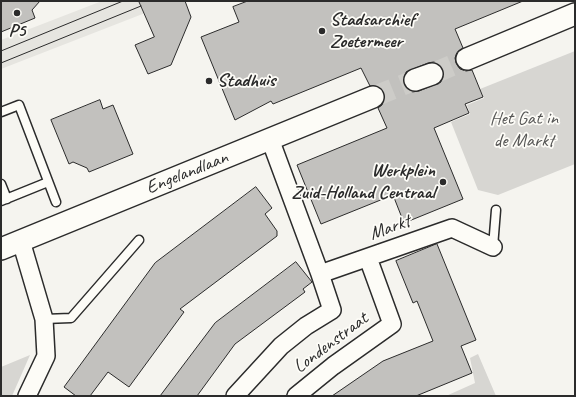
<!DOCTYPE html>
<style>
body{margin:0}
#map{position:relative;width:576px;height:397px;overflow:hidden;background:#f5f4ef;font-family:Caveat,sans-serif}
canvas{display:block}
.frame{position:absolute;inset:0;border:2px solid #2b2b2b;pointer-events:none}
</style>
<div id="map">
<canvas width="576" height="397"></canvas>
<div class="frame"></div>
</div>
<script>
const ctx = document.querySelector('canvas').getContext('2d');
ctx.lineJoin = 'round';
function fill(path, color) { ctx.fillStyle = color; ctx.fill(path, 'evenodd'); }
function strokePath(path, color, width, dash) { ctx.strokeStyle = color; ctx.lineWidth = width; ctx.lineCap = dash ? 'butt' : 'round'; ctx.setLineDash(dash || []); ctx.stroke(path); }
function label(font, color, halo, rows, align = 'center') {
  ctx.font = font + ' Caveat,sans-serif'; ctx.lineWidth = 3.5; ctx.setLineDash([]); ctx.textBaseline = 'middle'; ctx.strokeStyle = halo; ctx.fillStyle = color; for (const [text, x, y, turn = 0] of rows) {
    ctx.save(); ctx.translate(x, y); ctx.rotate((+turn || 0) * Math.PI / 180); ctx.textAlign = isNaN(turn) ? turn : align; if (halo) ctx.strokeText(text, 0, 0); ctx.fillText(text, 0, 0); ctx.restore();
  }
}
const built = new Path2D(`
 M102 1H176L1 69V40Z`);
const green = new Path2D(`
 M575 51V164L498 195 478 190 451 122 470 114 467 105 484 98 480 89Z
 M478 354 496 396H446L475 383 470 358Z
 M30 355 12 396H1V367Z`);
const building = new Path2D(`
 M1 1H40L32 10 35 18 1 32Z
 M139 1H185L191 17 171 65 148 74 135 45 154 37Z
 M248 1H523L455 29 463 48 457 52 455 58 456 63 460 69 466 71 472 70 483 97 465 104 469 113 434 128 463 199 404 223 393 195 321 224 297 165 387 128 378 108 383 104 385 99 384 93 380 87 370 86 361 68 273 104 271 101 235 120 201 37 239 22 233 7ZM435 62 440 65 443 70 444 77 441 82 419 91 412 92 407 89 404 84 403 78 406 72 428 63Z
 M100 100 103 109 113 105 133 154 89 172 87 168 73 162 69 164 51 120Z
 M256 187 272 208 265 214 277 231V236L180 309 184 312 129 387 108 372 90 396H76L64 387 155 263Z
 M437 244 476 340 461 346 472 373 416 396H332L383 361 433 341 417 301 413 303 396 261Z
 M296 262 312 282 303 289 305 292 235 344 197 396H160L215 323Z`);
const tertiaryTunnel = new Path2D(`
 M432 74 467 59
 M373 97 415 80`);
const service = new Path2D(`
 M1 112 19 105 56 202
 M1 184 7 199
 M1 201 48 182
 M493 247 496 210
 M44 319 71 318 139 240`);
const minor = new Path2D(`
 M21 241 44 319 46 356 27 396
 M320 274 452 228 493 247
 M235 396 281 346 306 326 332 310 320 274 270 139
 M296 396 333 366 392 324 368 258`);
const tertiary = new Path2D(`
 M467 59 575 14
 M415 80 432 74
 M1 249 373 97`);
const tram = new Path2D(`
 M1 51 123 1
 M1 63 141 6`);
const markers = [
 [17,13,4,"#2b2b2b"],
 [322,31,4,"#2b2b2b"],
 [209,81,4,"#2b2b2b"],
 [443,182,4,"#2b2b2b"]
];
const poiNames = [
 ["Stadsarchief",330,20],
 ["Zoetermeer",330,42],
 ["P5",17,31,"center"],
 ["Stadhuis",217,81],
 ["Werkplein",435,171,"right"],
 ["Zuid-Holland Centraal",435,193,"right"]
];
const parkNames = [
 ["Het Gat in",524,119],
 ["de Markt",524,141]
];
const streetNames = [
 ["Engelandlaan",187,173,-22],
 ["Markt",390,228,-20],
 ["Londenstraat",331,343,-37]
];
fill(built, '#e6e5e0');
fill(green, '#d7d6d2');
fill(building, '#c2c1be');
strokePath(building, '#2b2b2b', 1);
strokePath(tertiaryTunnel, '#cdccc8', 21, [21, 10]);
strokePath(service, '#2b2b2b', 11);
strokePath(minor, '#2b2b2b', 20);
strokePath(tertiary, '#2b2b2b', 24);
strokePath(service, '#fdfcf7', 8);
strokePath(minor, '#fdfcf7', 17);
strokePath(tertiary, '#fdfcf7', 21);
strokePath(tram, '#2b2b2b', 1);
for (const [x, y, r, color] of markers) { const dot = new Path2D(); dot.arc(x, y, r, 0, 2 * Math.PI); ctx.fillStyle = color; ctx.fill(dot); strokePath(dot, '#fdfcf7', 1.5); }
label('bold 19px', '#2b2b2b', '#fdfcf7', poiNames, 'left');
label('19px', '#565655', '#fdfcf7', parkNames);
label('19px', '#2b2b2b', '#fdfcf7', streetNames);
</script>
